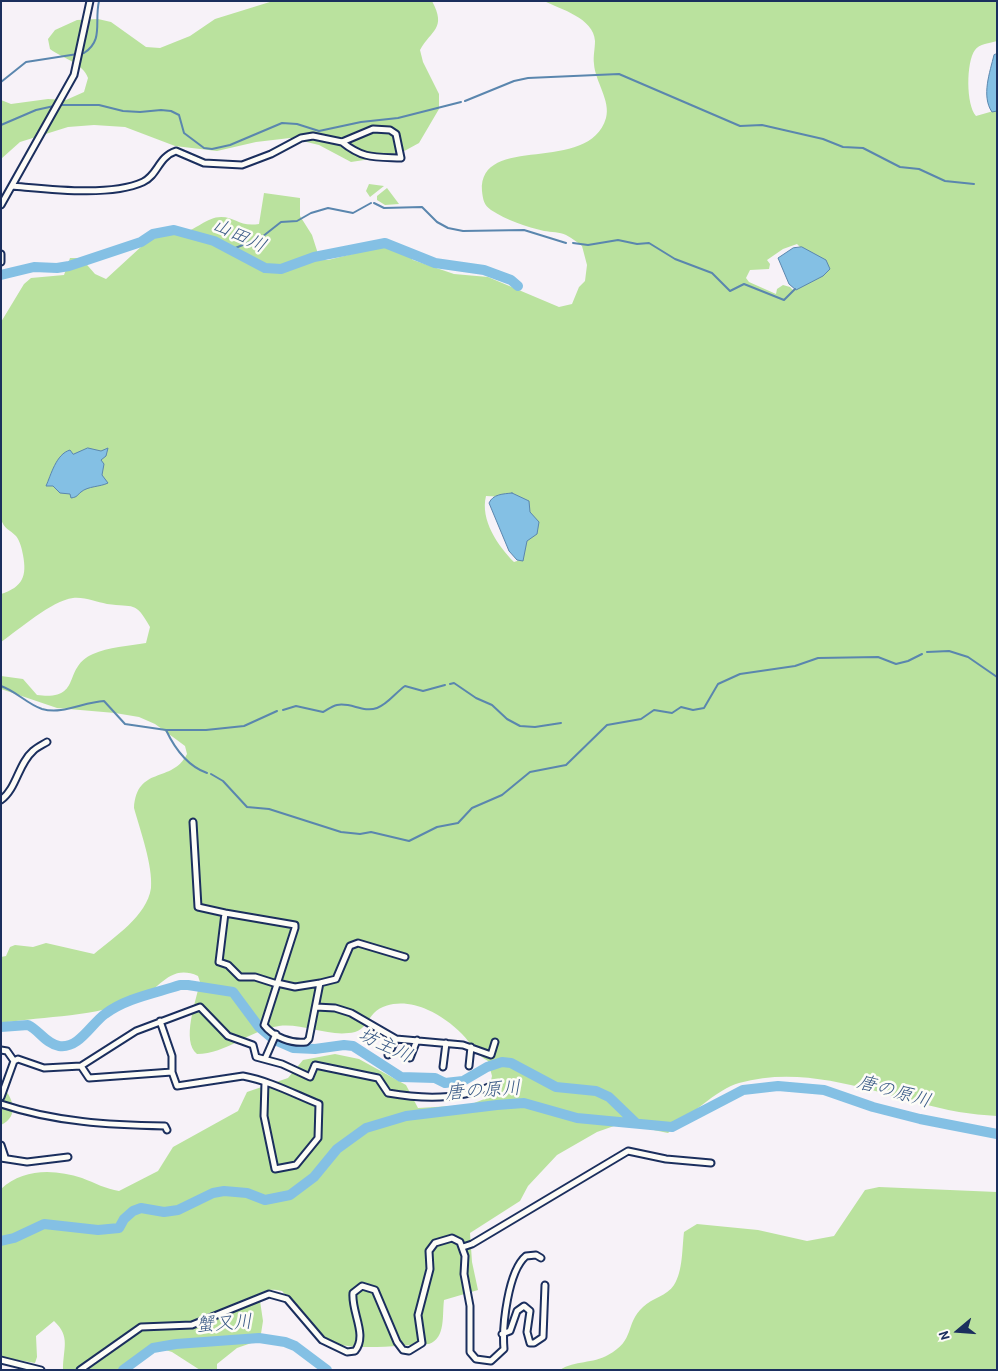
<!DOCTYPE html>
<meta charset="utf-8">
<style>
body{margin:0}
#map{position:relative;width:998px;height:1371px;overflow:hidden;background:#f7f2f8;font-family:"Patrick Hand",sans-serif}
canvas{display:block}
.frame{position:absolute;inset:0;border:2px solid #1b2f5e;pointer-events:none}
.north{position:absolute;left:933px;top:1306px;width:50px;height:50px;-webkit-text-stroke:4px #fdfcf7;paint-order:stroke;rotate:252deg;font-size:14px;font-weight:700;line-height:20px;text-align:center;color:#1b2f5e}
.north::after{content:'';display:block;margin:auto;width:18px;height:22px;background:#1b2f5e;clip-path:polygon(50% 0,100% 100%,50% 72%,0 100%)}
</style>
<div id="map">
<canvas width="998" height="1371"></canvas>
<div class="frame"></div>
<div class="north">N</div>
</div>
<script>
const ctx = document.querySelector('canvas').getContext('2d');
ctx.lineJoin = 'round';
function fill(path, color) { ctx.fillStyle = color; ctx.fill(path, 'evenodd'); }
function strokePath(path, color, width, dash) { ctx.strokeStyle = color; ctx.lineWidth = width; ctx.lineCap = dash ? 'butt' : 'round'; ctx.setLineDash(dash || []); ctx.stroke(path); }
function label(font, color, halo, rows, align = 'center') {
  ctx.font = font + ' "Patrick Hand","Klee One",sans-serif'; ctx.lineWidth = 5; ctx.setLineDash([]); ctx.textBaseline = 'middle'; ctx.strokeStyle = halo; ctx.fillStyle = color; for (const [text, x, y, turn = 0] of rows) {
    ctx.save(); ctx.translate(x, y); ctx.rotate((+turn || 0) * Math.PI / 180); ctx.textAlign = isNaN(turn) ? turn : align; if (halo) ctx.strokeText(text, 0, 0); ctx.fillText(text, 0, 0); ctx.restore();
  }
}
const green = new Path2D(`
 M273 1H432C447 29 431 30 420 50L423 62 439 94V109L419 143 397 155 351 162 319 145 290 138 256 142 217 151 175 146 125 127 94 125 68 127 20 142 1 159V100L11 104 48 99 66 100 84 92 88 78C83 63 62 58 50 49L48 39 55 30 77 20 98 19 111 22 146 47 160 48 190 36 215 19Z
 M544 1H997V41C990 43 979 44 975 50 966 62 966 105 976 116L997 110V1116C984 1115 971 1114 959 1112 888 1099 813 1062 739 1083 719 1088 685 1119 668 1133L634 1126H614L597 1132 557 1155 528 1186 520 1201 470 1233 472 1262 478 1290 444 1300C442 1315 446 1338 429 1344 400 1345 353 1352 327 1341L282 1291C273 1289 266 1289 259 1294L263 1321 260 1340 237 1348 217 1364V1370H200L172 1352 159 1348 135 1365 132 1370H63C63 1348 71 1337 54 1321L36 1336 37 1357 35 1363 1 1357V1189C23 1168 55 1169 82 1178 95 1183 106 1189 119 1191L158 1171 173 1147 238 1111 247 1092 288 1078 303 1060 335 1054 359 1059 406 1085 418 1108 469 1105 487 1098 492 1076 488 1061C475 1054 472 1044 462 1034 452 1024 440 1015 428 1010 411 1002 388 1000 374 1013 368 1019 364 1030 355 1032 329 1038 304 1023 279 1026 250 1030 226 1054 197 1054 181 1041 196 1001 200 982L198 976C169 963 159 991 138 999 96 1017 46 1016 1 1023V957L6 956 10 947 15 945 33 947 46 943 94 954C114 937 147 916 151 888 153 865 140 830 134 808 137 765 172 784 187 754L185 746 177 740 155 724 139 717 115 713 57 708 1 689V676L23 679 37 695C84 701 61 668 93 654 108 647 129 646 146 643L150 627C135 600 134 608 107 604 96 602 86 597 73 598 51 601 20 629 1 642V594C23 587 27 576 23 555 22 549 20 541 16 536 9 529 4 529 1 519V322L24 284 31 278 64 275 70 258H81L95 274 106 279 155 234C168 227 169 234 181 233 195 231 207 217 221 217 236 217 239 227 259 224L264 193 300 198V216L312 235 320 260H328L393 244 400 247 413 260 454 274 488 277 559 307 572 304 579 287 585 281 587 265 582 246C577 242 572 238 566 235 560 232 551 232 544 231 527 227 506 220 491 210 484 205 483 200 482 191 479 132 589 176 606 118 611 101 595 81 594 64 593 56 595 49 595 41 594 18 560 9 544 1ZM797 244 805 252 797 289 793 290 790 287 783 285 777 289 776 294 749 282 746 278 750 270 769 269 770 264 767 260 783 249ZM486 496 505 497 525 539 520 560 514 562C498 546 480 520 486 496Z
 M369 184 384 186 370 197 366 191Z
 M387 188 399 204 385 205 377 200V196Z
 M1 1085C13 1097 20 1116 1 1125Z
 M879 1187 997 1192V1370H560C575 1360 593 1364 608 1355 636 1340 624 1325 643 1307 652 1298 667 1296 674 1285 683 1271 682 1248 684 1232L697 1224 758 1230 807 1241 834 1236 865 1190Z`);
const water = new Path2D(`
 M997 54V111L992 112C981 96 990 72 994 55Z
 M802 247 826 260 830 269 823 276 796 290 789 284 778 258 793 248Z
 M88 448 101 451 108 448 106 456 101 460 104 464 102 475 108 483C100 487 88 486 81 492 77 495 78 497 71 498L70 494 60 493 53 486H46C51 475 56 454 70 450L73 454Z
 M512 493 529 501 530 512 539 522 537 534 527 541 523 561 517 560 509 551 489 503C493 494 503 494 512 493Z`);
const stream = new Path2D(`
 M1 82 26 62 84 53C104 40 94 23 99 1
 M465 101 514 81 528 78 619 74 740 126 762 125 823 139 843 147 863 148 900 167 919 169 945 181 974 184
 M59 105H99L123 111 140 112 161 110 171 111 179 115 184 133 204 148 212 149 230 145 282 123 297 124 319 131 361 122 398 118 461 102
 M1 125 36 110 54 106
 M374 203 384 208 422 207 437 222 448 228 463 231 524 230 566 243
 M573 243 588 245 618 240 637 244 649 243 675 259 712 273 730 291 744 284 784 300 795 289
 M233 249 262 237 281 222 297 221 311 213 328 208 353 213 371 203
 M927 652 949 651 968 657 997 677
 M450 684 454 683 476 698 492 705 507 719 520 726 535 727 561 723
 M1 686C16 691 27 704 42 709 63 715 83 702 104 701L125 724 166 730C175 749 187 766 207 773
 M283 710 296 706 323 712C327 710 332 706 337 705 351 702 363 713 377 708 388 704 395 693 405 686L423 691 445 685
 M166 730H206L244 726 277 711
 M211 774 223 781 247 807 269 809 341 832 360 834 371 832 409 841 437 827 458 823 472 808 502 795 530 772 566 765 607 725 641 719 654 710 672 713 681 707 693 710 704 708 718 684 740 674 795 666 818 658 878 657 896 664 908 661 922 654`);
const river = new Path2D(`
 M1 275 34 267 57 268 69 266 141 242 153 234 174 230 214 241 265 268 281 269 314 257 385 243 435 263 484 270 511 280 518 286
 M1 1027 28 1025C39 1030 46 1044 59 1046 79 1049 91 1024 105 1014 126 998 156 993 180 985H188L233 992 259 1027 272 1038
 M277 1041 293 1048 315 1049 344 1045 353 1046 401 1077 435 1078 445 1083 463 1081 487 1067 502 1062 511 1063 556 1087 596 1091 609 1097 636 1123
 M1 1241 14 1238 44 1224 98 1230 119 1228 124 1219 133 1211 141 1208 164 1212 178 1210 213 1193 224 1191 247 1193 265 1200 290 1195 314 1177 337 1149 366 1128 406 1116 497 1105 524 1103 577 1118 672 1127 743 1090 778 1086 824 1090 873 1107 920 1119 997 1134
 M123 1370 153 1348 176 1344 259 1338 285 1342 295 1346 327 1370`);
const street = new Path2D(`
 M12 186C48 189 110 197 143 182 158 175 158 157 176 151L204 163 242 165 271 154 301 138 313 136 342 142 373 129 390 130 396 134 401 158C374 157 363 159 342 142
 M1 205 74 75 90 1
 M1 254V262
 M1 800C17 788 18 764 33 751 37 747 42 745 47 742
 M193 822 198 907 225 913
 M277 983 295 987 320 983
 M277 984 255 977H240L228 965 219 962 225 913 295 925V928L264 1025C273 1037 292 1044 306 1042L309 1039 320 983 336 979 350 946 358 943 405 957
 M316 1007 335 1008 351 1013 396 1039 463 1045 491 1055 495 1042
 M160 1021 172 1056V1072L177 1086 243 1076C270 1081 294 1094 319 1104L318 1138 296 1165 275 1169 264 1116 265 1082
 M1 1050 7 1051 14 1061
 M388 1055 396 1039
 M410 1058 417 1040
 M265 1059 276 1034
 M14 1061 18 1059 44 1068 81 1066 136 1031 200 1007 228 1036 253 1045 256 1057 282 1064 310 1077 315 1065 378 1078 388 1093C422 1099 461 1100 493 1085
 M81 1066 89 1078 172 1072
 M469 1066 471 1047
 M443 1067 446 1043
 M1 1097 14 1061
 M1 1104C55 1122 109 1125 165 1126L167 1130
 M1 1145 5 1157
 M1 1158 27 1162 68 1157
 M463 1247 472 1244 628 1151 666 1159 711 1163
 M502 1334 510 1331 517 1311 524 1306 530 1311 527 1332 530 1343H534L543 1337 545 1285
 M1 1360 41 1370
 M80 1370 141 1327 192 1325 269 1294 287 1299 322 1340 347 1352 355 1351C368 1335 351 1312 353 1293L362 1286 375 1290 397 1342 403 1350 409 1351 422 1343 418 1315 430 1269 429 1251 435 1243 452 1238 460 1242 465 1256 464 1274 470 1306V1352L476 1359 491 1361 504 1349C502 1326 508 1271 526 1256L536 1255 541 1258`);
const waterNames = [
 ["山田川",239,236,25],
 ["坊主川",385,1046,25],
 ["唐の原川",483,1091,-4],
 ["唐の原川",894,1092,16],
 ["蟹又川",224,1324,-4]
];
fill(green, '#bae29e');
fill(water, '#84c0e4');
strokePath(water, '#5a86ae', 1);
strokePath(stream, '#5a86ae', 2);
strokePath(river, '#84c0e4', 10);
strokePath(street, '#1b2f5e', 9);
strokePath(street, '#fdfcf7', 5);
label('italic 19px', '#3a5a86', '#fdfcf7', waterNames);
</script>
